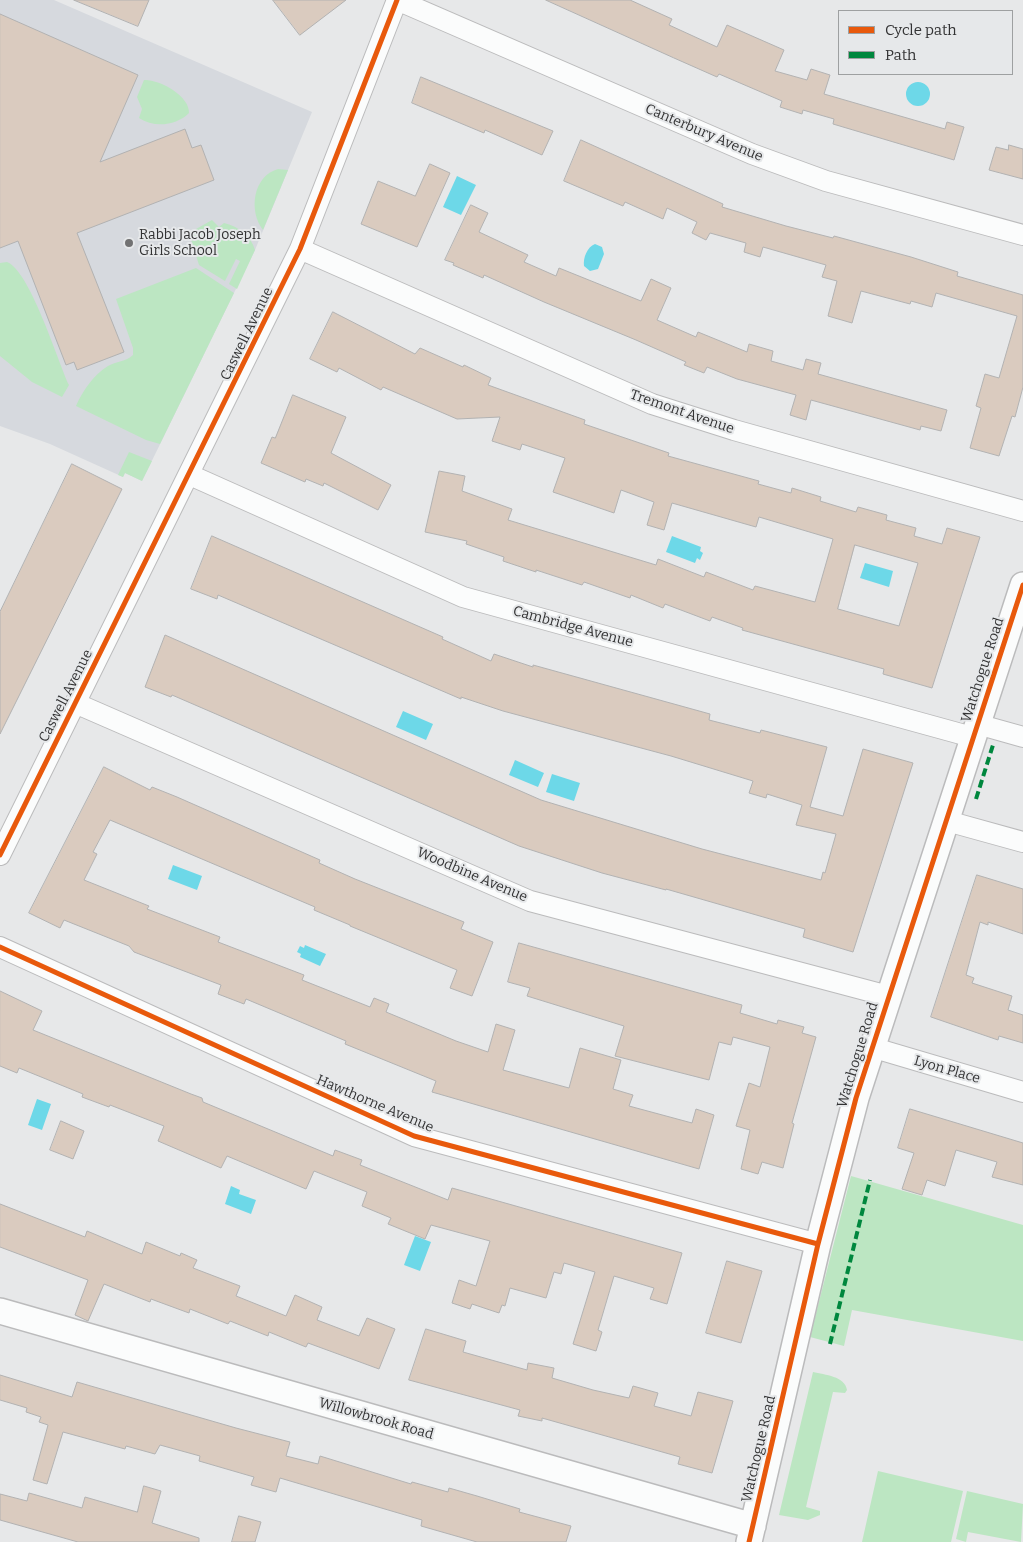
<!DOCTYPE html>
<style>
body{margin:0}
#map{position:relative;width:1023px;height:1542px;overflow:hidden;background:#e7e8e9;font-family:Bitter,serif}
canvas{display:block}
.legend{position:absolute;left:838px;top:10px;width:175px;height:65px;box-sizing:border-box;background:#e6e8ea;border:1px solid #9ea0a1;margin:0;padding:6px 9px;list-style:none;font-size:15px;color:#333334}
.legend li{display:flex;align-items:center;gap:10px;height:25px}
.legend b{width:25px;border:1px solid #9ea0a1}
</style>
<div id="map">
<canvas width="1023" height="1542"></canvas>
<ul class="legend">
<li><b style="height:6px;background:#e8590c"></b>Cycle path</li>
<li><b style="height:6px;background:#00873e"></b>Path</li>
</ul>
</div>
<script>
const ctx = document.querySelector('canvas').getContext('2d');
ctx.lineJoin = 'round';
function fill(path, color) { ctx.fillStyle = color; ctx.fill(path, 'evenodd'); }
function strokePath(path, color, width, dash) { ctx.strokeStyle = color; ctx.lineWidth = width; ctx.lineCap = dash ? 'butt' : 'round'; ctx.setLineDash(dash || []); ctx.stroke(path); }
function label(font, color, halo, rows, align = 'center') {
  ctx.font = font + ' Bitter,serif'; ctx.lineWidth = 4; ctx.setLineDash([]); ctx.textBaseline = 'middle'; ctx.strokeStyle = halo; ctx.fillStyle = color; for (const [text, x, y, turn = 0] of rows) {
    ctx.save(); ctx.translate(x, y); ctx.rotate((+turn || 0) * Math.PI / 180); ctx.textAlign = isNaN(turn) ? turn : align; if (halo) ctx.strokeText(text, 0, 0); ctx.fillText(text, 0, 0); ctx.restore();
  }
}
const built = new Path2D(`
 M0 0H54L312 112 255 250 142 481 125 473 123 477 50 444 0 426Z`);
const green = new Path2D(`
 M144 80C159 79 190 96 189 113 176 126 154 128 139 118L142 109 137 97Z
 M278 169 288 170 263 230C248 211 253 176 278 169Z
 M212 220 219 227 224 223C238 226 251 236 255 250L237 289 229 284 240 261 236 259 225 281 199 265 189 233Z
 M7 262C30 271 57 359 69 385L62 397 32 382 0 356V263Z
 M196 268 234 293 160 444 146 440 76 406C82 392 94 374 108 366 116 361 126 362 133 355V348L116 299Z
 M129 452 152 461 142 481 125 473 123 477 118 475Z
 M851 1176 1023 1225V1341L852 1310 844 1346 810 1337Z
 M813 1372C825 1375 845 1376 847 1390L845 1393 833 1392 806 1507 820 1511V1515L808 1520 779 1515Z
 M878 1471 963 1491 951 1542H862Z
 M967 1491 1023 1504 1021 1542 968 1532 966 1542 956 1539Z`);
const water = new Path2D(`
 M906 94a12 12 0 1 1 24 0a12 12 0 1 1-24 0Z
 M457 176 476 185 461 215 443 207Z
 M595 244 602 247 604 254 598 269 590 271 584 266C583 258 587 247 595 244Z
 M672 536 701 547 700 551 703 553 700 560 697 558 695 563 666 552Z
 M865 563 893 571 889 587 860 578Z
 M403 711 433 724 426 740 396 727Z
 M515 760 544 773 538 787 509 775Z
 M552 774 580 783 574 801 546 792Z
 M173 865 202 876 197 890 168 879Z
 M305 945 326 954 320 966 300 957 301 954 297 952 300 946 304 948Z
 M37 1099 51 1104 42 1130 28 1125Z
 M231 1186 240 1190 239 1194 256 1200 251 1214 225 1204Z
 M415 1236 431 1242 420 1271 404 1265Z`);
const building = new Path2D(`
 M74 0H149L138 26Z
 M273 0H346L300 35Z
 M546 0H630L672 19 669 25 717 47 727 25 784 50 775 71 807 80 811 69 830 75 824 94 945 129 947 122 964 127 954 160 833 124 834 119 803 110 802 114 780 107 782 101 719 74 717 77 674 58Z
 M0 14 138 75 100 162 185 129 192 148 201 145 214 180 77 233 124 352 77 370 74 362 66 365 18 241 0 248Z
 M421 77 553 131 542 155 485 130 484 133 412 103Z
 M581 140 723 204 722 207 786 226 833 238 834 236 911 257 958 272 957 276 1023 295V387L1015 417 1012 416 999 456 970 448 981 408 976 406 985 374 999 378 1017 316 936 293 932 307 911 301 910 304 861 291 852 323 828 316 837 281 822 277 826 265 763 247 760 257 744 252 746 243 710 233 706 240 692 233 697 222 667 208 663 219 625 202 623 206 564 181Z
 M1009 145 1023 149V179L989 170 996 147 1008 150Z
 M430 164 450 173 417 247 361 224 378 181 415 196Z
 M471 205 488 213 479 232 528 255 524 262 556 276 559 268 641 301 651 279 671 288 657 320 696 337 698 332 747 352 749 344 773 351 771 361 803 370 806 359 821 363 818 374 947 410 941 431 921 426 920 430 811 400 806 420 790 415 796 395 737 379 707 367 704 373 684 365 686 362 636 340 544 302 484 275 483 278 453 265 454 263 445 260Z
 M333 312 415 354 420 348 463 367 464 365 491 378 488 385 585 420 584 424 669 453 668 456 759 481 758 484 791 493 792 488 821 497 820 501 856 512 858 507 887 515 886 520 916 528 914 536 942 544 947 528 980 537 932 688 883 674 884 669 742 630 743 628 712 617 710 621 665 604 663 608 631 595 630 598 584 582 582 585 536 570V572L503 561 504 557 466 544 467 541 425 532 439 471 465 476 462 491 512 509 508 520 656 565 658 559 704 577 706 572 753 590 755 586 815 602 833 539 759 517 756 527 672 503 664 530 647 525 654 502 621 490 614 513 553 492 565 458 522 444 520 450 492 441 500 417 457 419 383 387 381 390 339 368 337 372 310 359ZM855 545 918 563 899 626 838 609Z
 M293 395 346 417 331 453 391 485 378 510 324 483 323 486 306 479 305 482 261 463 272 437 275 438Z
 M72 464 122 489 0 734V612Z
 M212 536 443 637 442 639 491 661 494 654 533 667V665L710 714 709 720 760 733 761 730 827 747 810 807 843 816 863 749 913 763 853 952 803 937 805 929 666 889V890L602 873 519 846 216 714 172 695 171 697 145 687 165 635 541 800 702 849 821 880 823 872 825 873 836 834 796 825 802 805 767 794 766 798 749 793 753 781 671 756 503 711 461 697V699L218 595 217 599 191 589Z
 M104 767 150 790 152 787 177 797 320 860 319 863 355 879 464 922 461 929 493 942 472 996 450 988 457 970 350 926V925L314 910 315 907 110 820 93 852 97 854 84 880 149 906 147 909 220 937 218 942 304 975 302 980 370 1007 374 998 389 1004 386 1012 456 1041 488 1052 496 1024 515 1030 503 1070 569 1088 580 1048 621 1060 613 1089 633 1095 629 1106 692 1123 696 1109 714 1115 699 1169 432 1092 436 1081 345 1044 346 1041 246 999 244 1004 218 994 221 985 134 952 129 946 64 920 60 928 29 913Z
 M977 875 1023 889V934L988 922V925L980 922 966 975 974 978 972 983 1012 996 1008 1010 1023 1015V1043L999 1036 998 1040 931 1017Z
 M519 943 742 1005 740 1013 777 1024 778 1020 804 1027 802 1033 816 1037 792 1123 794 1124 783 1168 762 1162 758 1174 741 1169 750 1130 736 1126 749 1083 760 1087 770 1047 733 1037 731 1045 719 1042 709 1080 615 1056 624 1026 527 996 530 988 508 982Z
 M0 991 42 1011 33 1030 191 1094 202 1098 203 1102 333 1156 335 1150 362 1160 360 1165 448 1200 452 1188 682 1253 667 1304 650 1299 654 1288 614 1276 598 1330 602 1332 596 1351 573 1344 595 1272 564 1263 561 1274 554 1272 546 1298 510 1288 505 1306 502 1305 499 1313 472 1304 470 1309 452 1303 459 1280 476 1286 490 1241 431 1225 425 1239 388 1224 391 1218 362 1206 367 1192 314 1171 306 1189 227 1156 221 1168 158 1141 164 1126 110 1105 109 1107 82 1097 83 1094 19 1068 17 1073 0 1066Z
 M910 1109 1023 1143V1185L992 1177 997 1162 956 1150 945 1186 927 1180 922 1195 902 1189 914 1153 898 1148Z
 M61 1121 84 1131 73 1159 50 1150Z
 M0 1204 85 1237 87 1231 142 1254 146 1242 180 1256 181 1253 197 1260 193 1268 240 1286 236 1296 286 1316 295 1295 322 1307 317 1320 359 1336 367 1318 395 1329 379 1369 308 1343 306 1347 269 1332 268 1336 230 1321 228 1324 190 1309 189 1313 151 1299 150 1302 104 1284 88 1321 75 1315 88 1280 0 1247Z
 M727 1261 762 1271 741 1343 706 1333Z
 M426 1329 466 1341 463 1352 527 1370 528 1363 554 1368 552 1378 593 1390 629 1398 633 1386 658 1393 654 1406 691 1416 698 1392 733 1401 712 1473 678 1464 680 1457 542 1418V1421L518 1416 520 1410 409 1380Z
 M0 1375 72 1397 77 1382 236 1428 290 1442 286 1456 318 1464 320 1456 411 1484 412 1482 448 1492 449 1488 477 1496 520 1509 519 1512 571 1526 566 1542H477L421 1526 422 1520 280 1478 276 1492 251 1485 254 1477 199 1461 200 1456 160 1445 155 1454 126 1446 125 1449 63 1432 47 1484 33 1480 48 1425 39 1422 41 1417 26 1412 27 1408 0 1400Z
 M144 1486 161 1491 152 1523 199 1538V1542H78L0 1520V1494L27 1501 29 1493 82 1508 85 1497 137 1512Z
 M239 1516 261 1522 255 1542H232Z`);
const minor = new Path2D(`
 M397 0 752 154 826 181 1023 235
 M300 249 652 404 734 430 1023 511
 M190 475 463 597 972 737
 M75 703 530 901 888 996
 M977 724 1023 737
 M947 821 1023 842
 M0 855 300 249 397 0
 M0 947 414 1136 818 1244
 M871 1047 1023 1092`);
const tertiary = new Path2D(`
 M0 1311 753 1526
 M749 1542 818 1244 856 1098 1023 585`);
const quiet = new Path2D(`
 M976 799 993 745
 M830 1344 870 1180`);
const cycleway = new Path2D(`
 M0 855 300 249 397 0
 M0 947 414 1136 818 1244
 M749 1542 818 1244 856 1098 1023 585`);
const markers = [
 [129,243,5,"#727273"]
];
const streetNames = [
 ["Canterbury Avenue",704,133,23],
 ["Caswell Avenue",247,334,-64],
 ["Tremont Avenue",682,412,19],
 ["Cambridge Avenue",573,627,15],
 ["Watchogue Road",983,670,-72],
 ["Caswell Avenue",66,696,-63],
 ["Woodbine Avenue",472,875,23],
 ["Watchogue Road",858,1055,-73],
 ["Lyon Place",947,1070,16],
 ["Hawthorne Avenue",375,1104,23],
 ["Willowbrook Road",376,1419,16],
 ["Watchogue Road",759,1449,-77]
];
const poiNames = [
 ["Rabbi Jacob Joseph",139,235],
 ["Girls School",139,251]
];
fill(built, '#d6d9de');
fill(green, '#bce6c2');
fill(water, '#6dd8e8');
fill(building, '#dacbbf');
strokePath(building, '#b2b2b2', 1);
strokePath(minor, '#bbbbbc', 22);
strokePath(tertiary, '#bbbbbc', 28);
strokePath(minor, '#fbfcfc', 20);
strokePath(tertiary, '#fbfcfc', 25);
strokePath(quiet, '#00873e', 4, [8, 4]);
strokePath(cycleway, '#e8590c', 5);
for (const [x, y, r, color] of markers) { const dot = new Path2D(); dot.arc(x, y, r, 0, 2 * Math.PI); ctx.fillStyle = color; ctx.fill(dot); strokePath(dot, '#e6e8ea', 2); }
label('14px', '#333334', '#e6e8ea', streetNames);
label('14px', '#333334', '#e6e8ea', poiNames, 'left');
</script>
